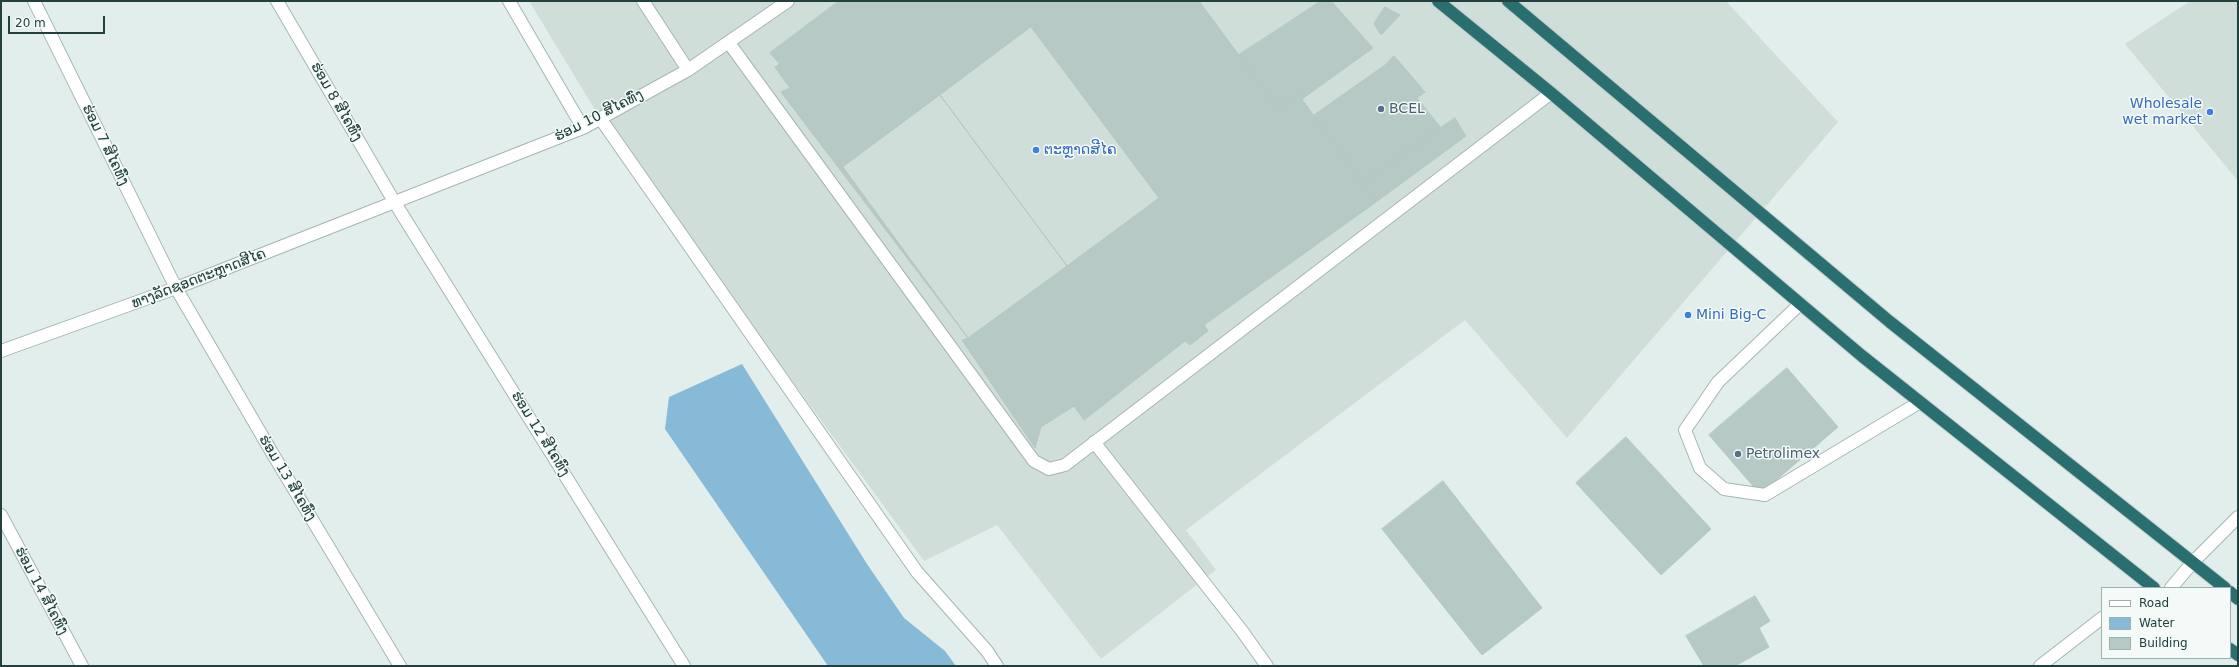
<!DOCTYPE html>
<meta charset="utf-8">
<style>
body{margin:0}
#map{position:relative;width:2239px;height:667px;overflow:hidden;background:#e2eeeb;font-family:"DejaVu Sans",sans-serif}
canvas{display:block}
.frame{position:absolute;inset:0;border:2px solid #21403e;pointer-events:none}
.legend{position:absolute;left:2101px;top:587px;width:130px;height:72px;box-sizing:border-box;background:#f3faf8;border:1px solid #9fb0ae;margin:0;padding:5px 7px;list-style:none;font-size:12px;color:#21403e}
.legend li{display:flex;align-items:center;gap:8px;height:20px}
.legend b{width:20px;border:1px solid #9fb0ae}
.scale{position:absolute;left:8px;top:16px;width:97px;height:18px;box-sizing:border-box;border:2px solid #21403e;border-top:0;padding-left:5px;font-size:12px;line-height:14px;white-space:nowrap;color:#21403e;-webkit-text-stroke:3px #f3faf8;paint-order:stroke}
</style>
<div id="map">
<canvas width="2239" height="667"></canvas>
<div class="frame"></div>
<ul class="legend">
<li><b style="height:5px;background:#fff"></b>Road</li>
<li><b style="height:11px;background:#86bad7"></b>Water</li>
<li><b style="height:11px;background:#b7c9c5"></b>Building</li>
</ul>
<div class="scale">20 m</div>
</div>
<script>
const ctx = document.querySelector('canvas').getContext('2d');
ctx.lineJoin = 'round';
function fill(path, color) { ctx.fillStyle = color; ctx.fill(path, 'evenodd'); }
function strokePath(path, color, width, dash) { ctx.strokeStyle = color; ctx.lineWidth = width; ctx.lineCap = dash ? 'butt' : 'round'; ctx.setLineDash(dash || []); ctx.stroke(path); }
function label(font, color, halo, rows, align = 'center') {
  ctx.font = font + ' "DejaVu Sans","Noto Sans Lao",sans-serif'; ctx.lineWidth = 3; ctx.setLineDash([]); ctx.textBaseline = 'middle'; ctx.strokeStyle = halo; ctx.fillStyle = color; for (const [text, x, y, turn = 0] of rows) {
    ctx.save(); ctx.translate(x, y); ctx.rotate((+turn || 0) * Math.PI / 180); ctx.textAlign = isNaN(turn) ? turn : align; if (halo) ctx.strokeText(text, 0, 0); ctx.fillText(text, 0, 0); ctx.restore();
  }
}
const built = new Path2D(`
 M529 1H1726L1838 122 1567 438 1465 320 1186 530 1216 570 1101 659 997 525 924 561 600 118Z
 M2190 1H2238V181L2125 44Z`);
const water = new Path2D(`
 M742 364 867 564 904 618 945 651 956 666H828L665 429 669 397Z`);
const building = new Path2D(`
 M839 1H1199L1277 107 1299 95 1376 202 1204 325 1208 331 1190 345 1185 341 1084 420 1074 406 1041 427 1035 448 962 340 968 338 781 92 790 88 775 67 780 64 770 53Z
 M1321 1H1331L1373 48 1302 99 1299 95 1277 107 1239 55Z
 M1385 7 1400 15 1381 35 1374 24Z
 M1031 27 1159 198 1067 266 940 95Z
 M1394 56 1425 92 1417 98 1441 128 1363 183 1314 115 1385 65Z
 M940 95 1067 266 968 338 843 167Z
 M1455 118 1466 136 1376 202 1363 183Z
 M1787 368 1838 427 1760 494 1709 435Z
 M1626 437 1711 529 1661 575 1576 483Z
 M1443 481 1542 608 1482 655 1382 529Z
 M1755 596 1770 621 1759 628 1769 647 1735 666H1704L1686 636Z`);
const minor = new Path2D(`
 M34 1 176 288 271 451 400 666
 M277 1 395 203 684 666
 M509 1 583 128
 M643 1 688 70
 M729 43 1034 461 1049 469 1065 465 1551 93
 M600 118 917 572 987 651 997 666
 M1800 304 1718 382 1685 430 1700 468 1724 489 1765 495 1920 402
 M1 351 176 288 583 128 688 70 788 1
 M1094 442 1242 631 1267 666
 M1 515 82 666
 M2171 588 2193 562 2238 517
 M2040 666 2102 618`);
const highway = new Path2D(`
 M1438 1 1551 93 1862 356 2154 588
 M1508 1 1890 322 2225 588
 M2230 592 2238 599
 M2230 649 2238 655`);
const markers = [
 [1381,109,4,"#5c6f8a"],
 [2210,112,4,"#3f7fe0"],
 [1036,150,4,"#3f7fe0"],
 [1688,315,4,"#3f7fe0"],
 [1738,454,4,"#5c6f8a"]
];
const streetNames = [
 ["ຮ່ອມ 8 ສີໄຄທົ່ງ",336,102,60],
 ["ຮ່ອມ 10 ສີໄຄທົ່ງ",599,116,-27],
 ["ຮ່ອມ 7 ສີໄຄທົ່ງ",105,145,64],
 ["ທາງລັດຊອດຕະຫຼາດສີໄຄ",199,279,-21],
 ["ຮ່ອມ 12 ສີໄຄທົ່ງ",540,434,58],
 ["ຮ່ອມ 13 ສີໄຄທົ່ງ",287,478,59],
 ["ຮ່ອມ 14 ສີໄຄທົ່ງ",41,591,62]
];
const shopNames = [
 ["Wholesale",2202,104,"right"],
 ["wet market",2202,120,"right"],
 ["ຕະຫຼາດສີໄຄ",1044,150],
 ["Mini Big-C",1696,315]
];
const serviceNames = [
 ["BCEL",1389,109],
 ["Petrolimex",1746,454]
];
fill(built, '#d0deda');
fill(water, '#86bad7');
fill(building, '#b7c9c5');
strokePath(building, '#b4c8c4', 1);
strokePath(minor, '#a4b6b4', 14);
strokePath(highway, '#c1cac9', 14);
strokePath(minor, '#fff', 12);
strokePath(highway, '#2a6f6f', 12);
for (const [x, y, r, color] of markers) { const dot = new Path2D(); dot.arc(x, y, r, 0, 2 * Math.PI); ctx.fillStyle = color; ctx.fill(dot); strokePath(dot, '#f3faf8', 1.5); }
label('14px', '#21403e', '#f3faf8', streetNames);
label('14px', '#366cbe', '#f3faf8', shopNames, 'left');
label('14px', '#4e5e75', '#f3faf8', serviceNames, 'left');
</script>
